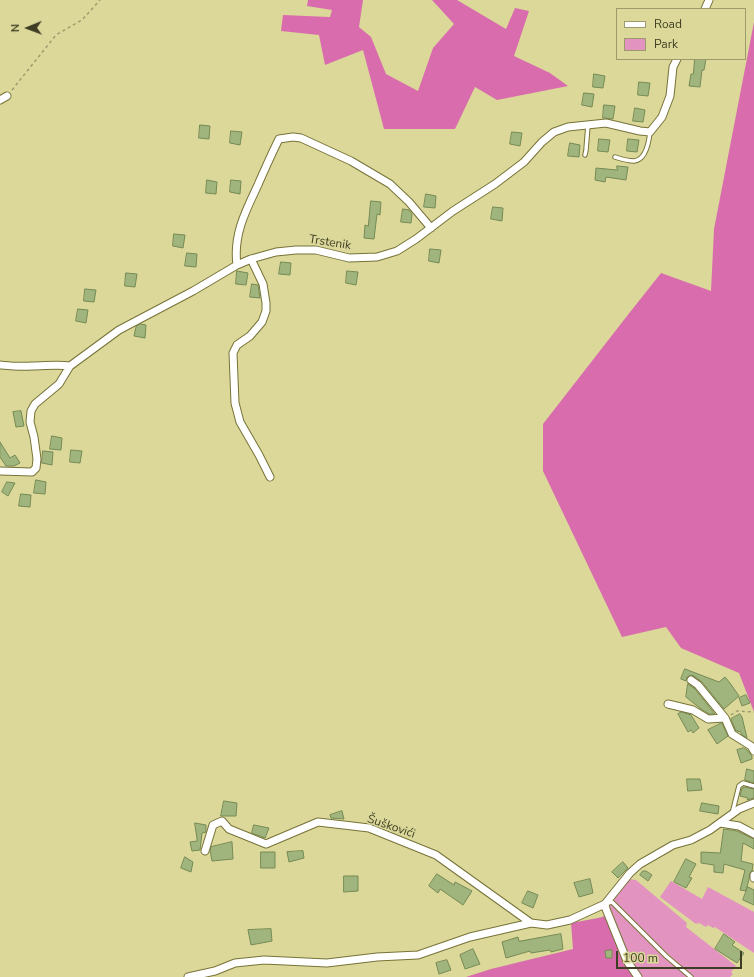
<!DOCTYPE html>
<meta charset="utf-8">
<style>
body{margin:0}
#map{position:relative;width:754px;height:977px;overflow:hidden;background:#dbd89a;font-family:"Nunito Sans",sans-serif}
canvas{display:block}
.legend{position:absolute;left:616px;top:8px;width:130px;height:52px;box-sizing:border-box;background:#dbd89a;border:1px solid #9d9a6b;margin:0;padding:5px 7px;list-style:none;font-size:12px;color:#3f3e24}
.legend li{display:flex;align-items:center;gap:8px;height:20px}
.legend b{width:20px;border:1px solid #9d9a6b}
.north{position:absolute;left:8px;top:8px;width:40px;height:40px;-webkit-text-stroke:3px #dbd89a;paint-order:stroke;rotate:269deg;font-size:11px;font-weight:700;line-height:16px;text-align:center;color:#3f3e24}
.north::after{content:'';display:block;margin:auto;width:14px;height:18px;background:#3f3e24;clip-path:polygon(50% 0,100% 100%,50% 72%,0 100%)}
.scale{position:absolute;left:616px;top:951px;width:126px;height:18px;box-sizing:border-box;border:2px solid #3f3e24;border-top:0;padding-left:5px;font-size:12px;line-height:14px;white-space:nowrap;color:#3f3e24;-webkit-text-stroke:3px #dbd89a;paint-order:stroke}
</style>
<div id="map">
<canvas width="754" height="977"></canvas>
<ul class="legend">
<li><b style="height:5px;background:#fff"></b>Road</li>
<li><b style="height:11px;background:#e393c0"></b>Park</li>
</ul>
<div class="north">N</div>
<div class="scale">100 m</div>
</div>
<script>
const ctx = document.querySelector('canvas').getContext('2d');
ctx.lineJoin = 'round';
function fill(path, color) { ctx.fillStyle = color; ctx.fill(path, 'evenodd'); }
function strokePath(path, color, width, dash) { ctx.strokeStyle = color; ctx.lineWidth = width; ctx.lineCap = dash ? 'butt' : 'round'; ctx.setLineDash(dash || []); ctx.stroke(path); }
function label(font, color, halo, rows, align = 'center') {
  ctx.font = font + ' "Nunito Sans",sans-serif'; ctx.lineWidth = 3; ctx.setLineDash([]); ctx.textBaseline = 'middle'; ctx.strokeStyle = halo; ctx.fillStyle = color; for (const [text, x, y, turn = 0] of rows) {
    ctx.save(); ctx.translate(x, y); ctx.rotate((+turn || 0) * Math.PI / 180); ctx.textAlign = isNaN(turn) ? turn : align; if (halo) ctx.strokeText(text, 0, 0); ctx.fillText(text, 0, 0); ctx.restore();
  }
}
const green = new Path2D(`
 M628 879 636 880 687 923 686 927 736 966 731 972 733 974 730 977H694C666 952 637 928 613 899Z
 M671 881 702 899 708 887 754 912V953L715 927 713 928 708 925 706 927 699 923 696 924 660 897Z
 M610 904 614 907 639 932 688 977H642L634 967 628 955 608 907 609 905Z`);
const forest = new Path2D(`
 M308 0H363L359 27 371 37 386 74 418 91 433 48 454 24 432 0H457L506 29 515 8 529 11 514 56 550 73 568 86 497 100 475 87 455 129H384L363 50 325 65 319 35 281 31 283 15 330 17 332 10 307 6Z
 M754 22V712L739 673 681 648 666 627 622 637 543 471V424L627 316 661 273 711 291 714 229Z
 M609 915C619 936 627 959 642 977H466L491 969 573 949 571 923 598 918Z`);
const building = new Path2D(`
 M695 59H706L704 70H702L700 87 689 86 691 74H693Z
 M594 74 605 76 603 88 593 87Z
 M639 82 650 83 648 96 638 95Z
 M584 93 594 94 592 107 582 105Z
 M604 105 615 106 613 119 603 118Z
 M635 108 645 110 643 122 633 121Z
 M200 125 210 126 209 139 199 138Z
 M231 131 242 132 240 145 230 143Z
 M512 132 522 133 520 146 510 144Z
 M599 139 610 140 608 152 598 151Z
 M628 139 639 140 637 152 627 151Z
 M570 143 580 145 579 157 568 156Z
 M617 166 628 167 626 180 606 177 605 182 595 180 596 168 617 170Z
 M207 180 217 182 216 194 206 193Z
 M231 180 241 181 240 194 230 192Z
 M426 194 436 196 435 208 424 207Z
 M371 201 381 202 380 215 377 214 374 239 364 238 365 225 368 226Z
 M493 207 503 208 502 221 491 219Z
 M403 209 409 210 412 214 411 223 401 222Z
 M174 234 185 235 183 248 173 246Z
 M430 249 441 250 439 263 429 261Z
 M187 253 197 254 196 267 185 266Z
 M281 262 291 263 290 275 279 274Z
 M237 271 248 273 246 285 236 284Z
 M347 271 358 272 356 285 346 283Z
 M126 273 137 274 135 287 125 286Z
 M252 284 258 285 260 298 250 297Z
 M85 289 96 290 94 302 84 301Z
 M78 309 88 310 86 323 76 321Z
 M140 324 146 325 145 338 134 336 136 327Z
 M21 411 24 426 16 427 13 412Z
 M52 436 62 438 61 450 50 449Z
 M0 442 10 458 15 455 20 463 14 466H6L0 457Z
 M71 450 82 451 80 463 70 462Z
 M43 451 53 452 52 465 42 463Z
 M36 480 46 482 45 494 34 493Z
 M7 482 15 483 8 496 2 492Z
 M21 494 31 495 30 507 19 506Z
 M685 669 719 682 725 677 730 683 739 696 724 709 702 682 694 676 691 675 687 677 686 681 681 679Z
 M688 684 695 689 715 714H709L701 709 686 697Z
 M746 695 750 703 742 706 739 698Z
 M682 712 691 715 699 728 693 733 691 730 688 732 678 714Z
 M740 714 742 717 747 738 742 735 740 731 738 732 737 730 736 731 731 719Z
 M722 723 728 736 717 744 708 730Z
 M744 748 747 750 752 756V759L741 763 737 750Z
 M747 769 754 771V783L745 780Z
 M687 779H700L702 790 688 791Z
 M744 787 754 789V798L747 800 748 798 740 796 742 788H743Z
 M224 801 237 803 236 816H221Z
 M702 803 719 806 718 814 700 811Z
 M342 811 344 819 331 818 330 815Z
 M195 823 206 825V832L202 833 200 850 192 851 190 842 197 841Z
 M254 825 269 828 265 838 252 833Z
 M724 829 737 831 754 839V849L743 843 741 861 753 864 752 871 750 873 749 879 746 891 740 890 745 870 724 864 723 873 714 872V865L701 863V852L720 853Z
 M232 842 233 859 212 861 210 850 211 847Z
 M303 851 304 858 289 862 287 852Z
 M261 852H275V868H261Z
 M185 857 193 862 191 872 181 868Z
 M686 859 696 864 689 877 692 878 686 888 674 882Z
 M623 862 628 868 618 878 612 872Z
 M643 871H646L652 875 648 881 640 875Z
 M437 874 454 885 455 882 472 891 463 905 440 889 438 893 429 886Z
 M344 876H358V891L344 892Z
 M590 879 593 893 579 897 574 883Z
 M748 887 754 890V905L743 900Z
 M528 891 538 895 533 908 522 903Z
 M271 929 272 941 251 945 248 930Z
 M561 934 563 949 551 952 550 950 531 953 530 951 506 958 502 942 518 937 519 941Z
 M724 934 735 942 732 945 744 953 737 963 715 949Z
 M473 949 480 964 465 969 460 955Z
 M612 950V958H606L605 951Z
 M447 960 451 970 439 974 436 963Z`);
const path = new Path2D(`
 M12 90 56 35 82 20 100 0
 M731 715 737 711 754 712`);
const service = new Path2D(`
 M585 155 586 150 588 125
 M615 157C621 159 629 161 634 161 646 160 649 141 650 132
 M732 814 739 786 743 783 754 786
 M608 903 612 902 666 956 691 977`);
const minor = new Path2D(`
 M705 9 709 0
 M0 100 7 96
 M251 259 263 284 266 303V311L262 322 250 336 237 345 233 353 235 403 240 422 259 455 270 477
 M237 265C233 236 245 212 257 187 264 171 271 155 279 139L293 137 301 138 351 161 390 184 409 202 431 228
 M0 365C11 366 21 367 32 366 45 366 57 364 70 366
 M0 471 32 472 36 468 37 459 34 437 30 422 31 411 35 404 59 384 70 366 119 330 193 291 237 265 251 259 276 252 296 250H316L349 258 377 257 397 251 416 239 453 211 495 184 524 162 542 142 554 132 568 127 606 123 640 131 650 132 662 117 670 96 673 67 677 59
 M691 680 698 685 725 718 732 734 751 746 754 751
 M668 704 693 710 708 719 725 718
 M720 823 739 826 754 834
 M205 851 213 825 222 821 229 829 266 844 318 822 369 828 436 855 531 923 547 925 570 920 605 904 606 909 627 961 638 977
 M754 875V878
 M605 904 630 873 640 864 673 845 691 840 710 830 739 809 754 803
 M188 977 215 971 235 963 264 960 327 963 377 957 418 955 470 937 531 923`);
const streetNames = [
 ["Trstenik",330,243,9],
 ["Šuškovići",391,827,19]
];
fill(green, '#e393c0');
fill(forest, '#d96cad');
fill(building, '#9fb57d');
strokePath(building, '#768a54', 1);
strokePath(service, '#777338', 5.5);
strokePath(minor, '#777338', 9);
strokePath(path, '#9e9c6c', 1.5, [3, 3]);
strokePath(service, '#fff', 3.5);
strokePath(minor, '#fff', 7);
label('12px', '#3f3e24', '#dbd89a', streetNames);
</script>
